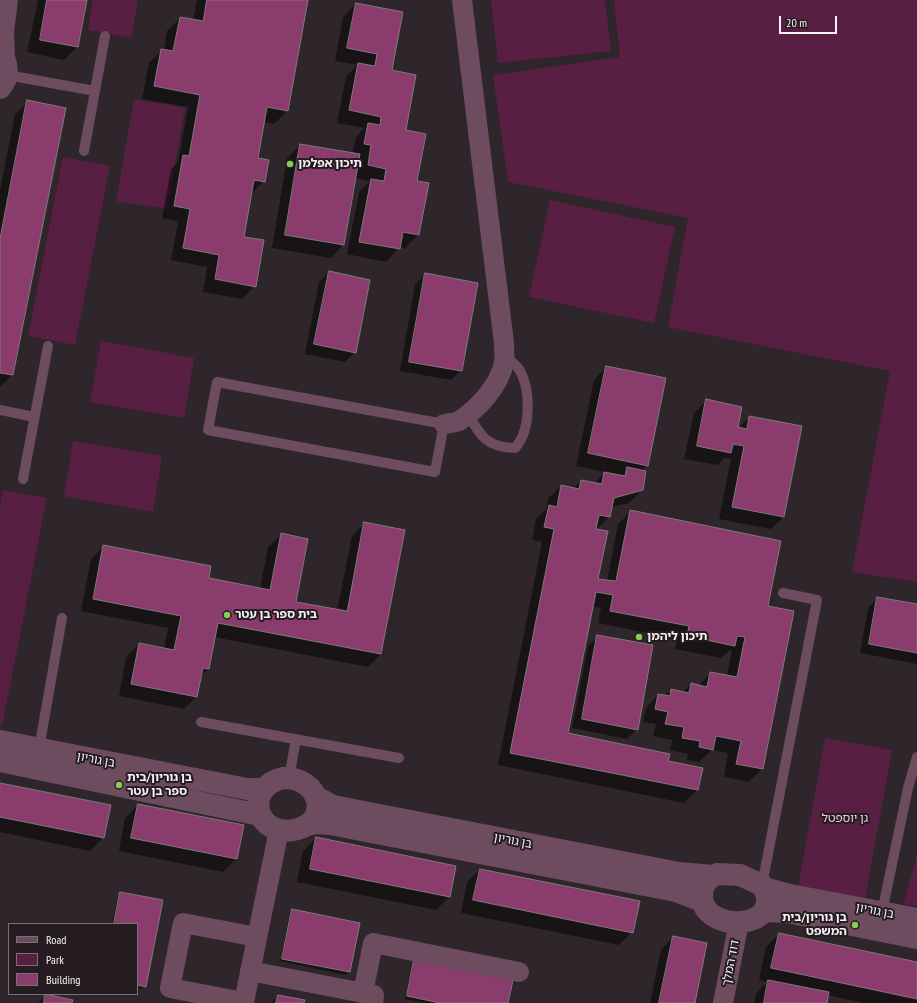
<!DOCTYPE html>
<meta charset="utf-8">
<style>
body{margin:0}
#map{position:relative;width:917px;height:1003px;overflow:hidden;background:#2e262a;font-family:"PT Sans Narrow",sans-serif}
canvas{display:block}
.legend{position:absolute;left:8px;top:923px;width:130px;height:72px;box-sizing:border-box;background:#241c20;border:1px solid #787174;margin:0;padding:5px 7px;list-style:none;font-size:12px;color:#f6f1f3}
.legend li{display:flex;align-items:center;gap:8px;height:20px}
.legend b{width:20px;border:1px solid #787174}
.scale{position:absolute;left:779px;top:16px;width:58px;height:18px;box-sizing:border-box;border:2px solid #f6f1f3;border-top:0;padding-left:5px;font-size:12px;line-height:14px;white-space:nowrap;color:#f6f1f3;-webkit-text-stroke:3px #241c20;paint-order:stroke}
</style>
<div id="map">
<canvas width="917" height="1003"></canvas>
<ul class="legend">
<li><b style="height:5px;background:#6e4c5f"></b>Road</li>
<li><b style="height:11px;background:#581f43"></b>Park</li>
<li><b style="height:11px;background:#8a3d6c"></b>Building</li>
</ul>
<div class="scale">20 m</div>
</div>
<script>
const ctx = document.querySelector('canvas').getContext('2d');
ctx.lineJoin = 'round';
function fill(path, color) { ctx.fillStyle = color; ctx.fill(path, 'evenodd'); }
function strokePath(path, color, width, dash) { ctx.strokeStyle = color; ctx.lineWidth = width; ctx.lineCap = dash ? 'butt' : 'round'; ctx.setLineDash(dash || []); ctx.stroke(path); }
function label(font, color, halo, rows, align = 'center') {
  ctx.font = font + ' "PT Sans Narrow","Noto Sans Hebrew",sans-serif'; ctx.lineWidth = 4; ctx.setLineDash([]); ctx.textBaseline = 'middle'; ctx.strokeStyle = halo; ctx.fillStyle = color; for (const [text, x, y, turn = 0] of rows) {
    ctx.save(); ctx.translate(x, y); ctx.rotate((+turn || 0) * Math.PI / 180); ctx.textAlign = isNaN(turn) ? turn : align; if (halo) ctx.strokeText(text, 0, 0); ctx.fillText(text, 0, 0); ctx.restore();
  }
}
const green = new Path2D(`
 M93 0H138L131 38 88 30Z
 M491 0H605L611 51 498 63Z
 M614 0H917V582L852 572 890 371 668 327 688 218 508 182 493 75 620 57Z
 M134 99 185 108 167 209 116 201Z
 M63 157 110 166 75 345 28 336Z
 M550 200 675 227 654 323 529 297Z
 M101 341 194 358 184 418 90 402Z
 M73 441 162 456 153 512 64 496Z
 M3 490 47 498 2 726H0V507Z
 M825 738 892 750 865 899 798 887Z
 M917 854V906L904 904Z`);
const shadow = new Path2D(`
 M38 0H86L77 47 64 60 27 52Z
 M197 0H307L287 111 274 124 263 122 257 158 264 181 251 194 243 237 255 286 242 299 203 292 207 267 171 260 178 221 162 218 171 169 178 162 188 107 142 99 149 63 162 50H164L167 31 180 18 193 20Z
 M356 4 390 71 416 181 428 184 418 235 405 248 400 247 386 262 347 254 359 192 370 181 355 178 343 245 331 258 272 248 287 158 300 145 352 154 356 137 364 128 337 123 346 77 357 65 335 61 343 17Z
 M28 102 12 375 0 387V190L15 114Z
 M329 272 355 352 345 362 305 354 319 282Z
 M425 275 461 370 451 380 400 371 415 284Z
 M606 367 647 465 641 471 642 490 629 503 611 507 609 517 596 530 597 579 607 581 618 524 631 511 767 607 793 612 762 769 749 782 724 777 728 753 712 750 699 762 687 760 688 754 670 750 672 740 653 736 656 724 643 722 646 708 658 695 665 696 671 690 683 692 691 684 698 686 711 673 727 676 732 650H730L721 658 675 649 677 639 598 623 601 608 592 606 566 734 667 762 697 790 684 803 498 765 542 542 532 540 536 519 546 509 548 499 561 486 574 489 581 481 594 484 605 472 576 466 594 380Z
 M706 401 736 428H738L750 417 784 517 771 529 719 519 731 459 725 458 717 465 684 459 694 413Z
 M365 523 381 654 368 667 214 637 208 669 200 676 197 696 184 709 119 696 126 657 139 644 164 649 168 628 81 611 91 559 104 546 208 579 260 589 268 547 281 535 295 602 337 611 352 536Z
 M878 598 917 605V664L860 653 868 608Z
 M598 636 637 729 627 739 572 728 588 646Z
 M0 784 103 838 90 851 0 832Z
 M138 805 236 859 223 872 119 851 125 818Z
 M316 838 455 866 449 897 436 910 297 882 303 851Z
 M480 870 638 902 632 932 619 945 461 913 467 882Z
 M120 893 162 901 145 986 142 989 137 988V924H112L118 896Z
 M293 910 349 972 346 975 280 961 290 913Z
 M779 934 917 963V1003H863L827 995 826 1003H754L756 994 767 982 759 980 766 947Z
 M673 937 694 1003H650L661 950Z
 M415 961 507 1003H424L405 999 412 964Z
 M46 995 71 1003H38Z
 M278 996 303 1003H271Z`);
const building = new Path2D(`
 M47 0H87L78 47 40 40Z
 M207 0H308L288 111 267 107 258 158 269 160 265 182 254 180 244 237 264 240 256 287 215 279 219 255 183 248 190 209 174 206 183 155 189 156 200 95 154 86 161 49 173 51 180 17 203 21Z
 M356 3 403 12 392 70 416 75 406 130 426 134 417 181 429 183 419 235 403 232 400 249 359 242 371 179 384 181 386 169 368 165 371 145 364 144 368 123 380 125 381 117 349 110 358 63 375 66 377 54 347 48Z
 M27 100 66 108 13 375 0 373V239Z
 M300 144 360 154 344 245 285 235Z
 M329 271 370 280 356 353 314 344Z
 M425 273 478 283 462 371 409 362Z
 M606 366 666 378 648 466 588 453Z
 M706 399 742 407 738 427 747 429 749 416 802 426 784 517 732 507 744 446 733 444 731 453 697 446Z
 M627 467 646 471 643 490 614 498 610 517 599 515 596 529 608 531 598 579 616 581 630 510 781 541 768 606 794 611 763 769 736 764 741 741 716 736 713 750 699 747 700 741 682 738 684 727 665 724 668 712 655 709 658 694 670 696 671 689 689 693 691 683 707 687 710 672 737 677 745 637 737 636 735 646 687 636 689 626 610 611 613 595 596 592 568 733 670 754 668 761 703 768 698 790 510 753 554 529 544 527 549 505 557 507 561 485 579 489 581 480 602 484 604 472 625 476Z
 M364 522 405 530 381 654 218 623 209 669 203 668 197 697 131 684 139 643 174 650 181 616 93 599 103 545 211 566 209 578 270 590 281 533 308 539 296 602 347 611Z
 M877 597 917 604V653L869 644Z
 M597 635 653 645 638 730 582 719Z
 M0 783 111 805 104 838 0 817Z
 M138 804 244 825 237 859 131 838Z
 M316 837 456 866 450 897 310 869Z
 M480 869 640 901 633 933 473 900Z
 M120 892 163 900 146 987 137 985V924H114Z
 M292 909 360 923 350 972 282 959Z
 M779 933 917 962V999L771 968Z
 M673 936 707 943 695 1003H659Z
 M414 960 513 980 508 1003H440L407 996Z
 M768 980 829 992 827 1003H764Z
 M45 994 73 1000 72 1003H44Z
 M278 995 305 1000 304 1003H276Z`);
const service = new Path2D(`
 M7 75 95 91
 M84 151 105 36
 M217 382 444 424 435 472 208 430Z
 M0 410 34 417
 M468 414C480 436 488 448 515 448 531 431 531 390 520 371 517 365 509 360 504 356
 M23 479 48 346
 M201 722 399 758
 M39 749 62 618
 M289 778 296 739
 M762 885 817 600 783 593
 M882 912 908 788 917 757`);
const minor = new Path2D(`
 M444 424C449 423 455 423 459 421 478 409 500 385 504 362 505 356 504 349 504 343L462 0
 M257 937 183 923 170 988 244 1002 279 830
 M250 971 374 995 373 1003
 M363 993 373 943 519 972
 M723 1003 739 922`);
const tertiary = new Path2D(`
 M0 51C8 62 10 77 0 88
 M4 57 3 31 7 0
 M0 741 247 789H264
 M0 761 260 815
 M283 778C320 777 331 820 298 829 257 841 241 788 283 778Z
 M316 797 333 806 679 873 713 876
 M307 825 317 823 330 824 676 891 702 901
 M717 874 740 875 762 885C789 930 701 935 702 895 702 885 708 878 717 874Z
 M764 888 790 895 917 919
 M764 911 787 912 917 938`);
const markers = [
 [290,164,4,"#83d04e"],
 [227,615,4,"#83d04e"],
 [639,637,4,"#83d04e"],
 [119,785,4,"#83d04e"],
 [855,925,4,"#83d04e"]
];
const poiNames = [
 ["תיכון אפלמן",298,164],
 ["בית ספר בן עטר",235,615],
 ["תיכון ליהמן",647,637],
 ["בן גוריון/בית",127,778],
 ["ספר בן עטר",127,792],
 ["בן גוריון/בית",847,918,"right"],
 ["המשפט",847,932,"right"]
];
const streetNames = [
 ["בן גוריון",96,760,11],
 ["בן גוריון",513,841,11],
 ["בן גוריון",875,911,11],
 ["דוד המלך",731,963,-79]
];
const parkNames = [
 ["גן יוספטל",845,819]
];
fill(green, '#581f43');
fill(shadow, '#0007');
fill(building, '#8a3d6c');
strokePath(building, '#81787c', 1);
strokePath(service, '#6e4c5f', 10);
strokePath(minor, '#6e4c5f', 20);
strokePath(tertiary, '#6e4c5f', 22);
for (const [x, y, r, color] of markers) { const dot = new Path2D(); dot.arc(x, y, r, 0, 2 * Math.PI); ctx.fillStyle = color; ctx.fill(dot); strokePath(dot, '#241c20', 1.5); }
label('bold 12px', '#f6f1f3', '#241c20', poiNames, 'left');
label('12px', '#f6f1f3', '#241c20', streetNames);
label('12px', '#f6c9e1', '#241c20', parkNames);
</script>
